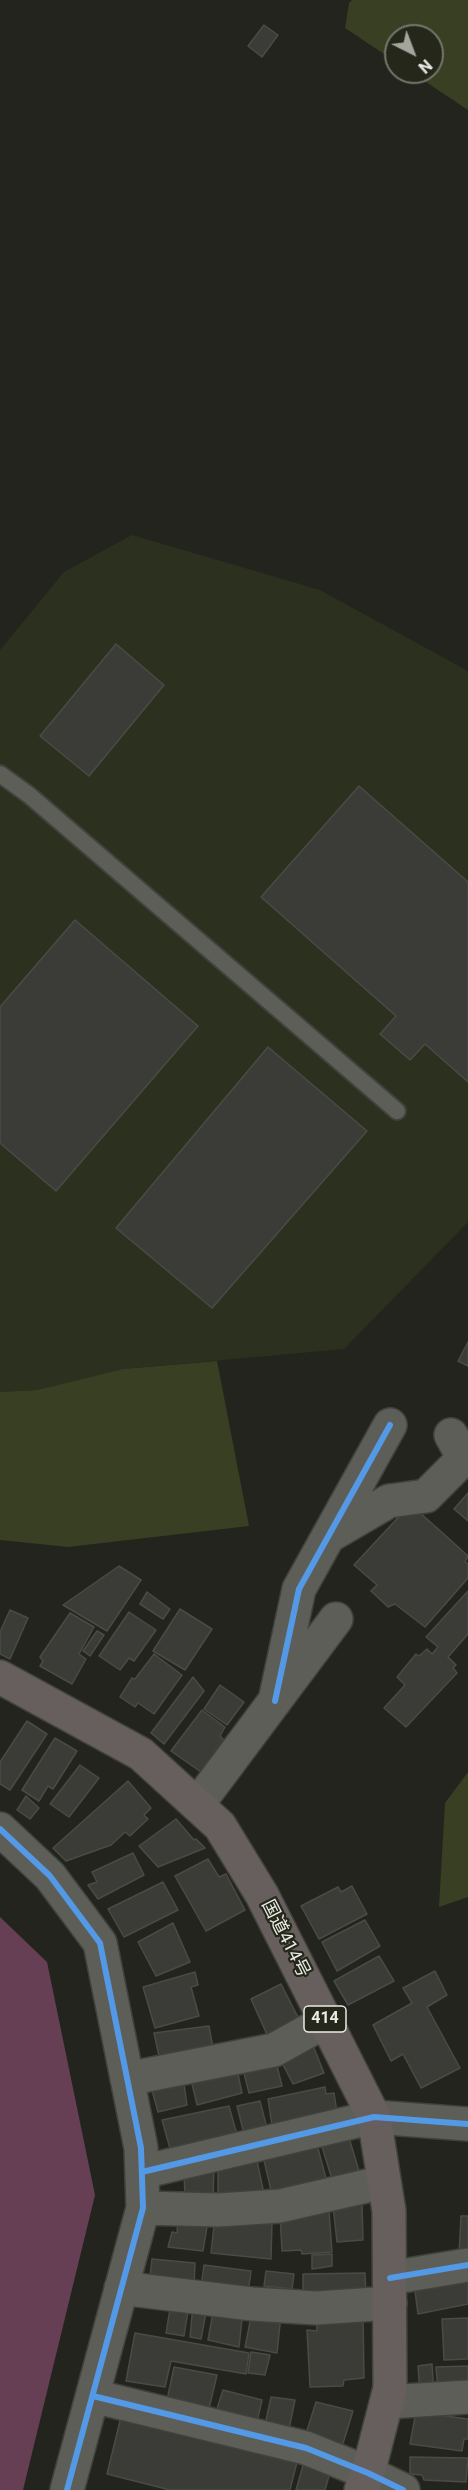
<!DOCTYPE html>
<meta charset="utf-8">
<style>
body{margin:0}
#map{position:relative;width:468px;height:2490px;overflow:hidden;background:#23241d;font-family:Roboto,sans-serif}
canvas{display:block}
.north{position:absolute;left:384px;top:24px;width:60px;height:60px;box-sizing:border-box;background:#24271a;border:2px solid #73766b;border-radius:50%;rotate:138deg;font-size:16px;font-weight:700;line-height:24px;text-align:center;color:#eaece4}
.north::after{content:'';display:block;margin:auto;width:21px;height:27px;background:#a4a69e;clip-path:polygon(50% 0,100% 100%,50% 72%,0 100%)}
</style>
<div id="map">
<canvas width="468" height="2490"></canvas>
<div class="north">N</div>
</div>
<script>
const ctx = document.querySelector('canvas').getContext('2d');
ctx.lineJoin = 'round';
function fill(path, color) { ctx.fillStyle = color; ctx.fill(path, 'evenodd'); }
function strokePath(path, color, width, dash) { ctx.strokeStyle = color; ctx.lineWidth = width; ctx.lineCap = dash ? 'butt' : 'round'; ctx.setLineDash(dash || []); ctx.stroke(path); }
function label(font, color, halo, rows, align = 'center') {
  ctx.font = font + ' Roboto,"Noto Sans JP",sans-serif'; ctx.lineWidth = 4.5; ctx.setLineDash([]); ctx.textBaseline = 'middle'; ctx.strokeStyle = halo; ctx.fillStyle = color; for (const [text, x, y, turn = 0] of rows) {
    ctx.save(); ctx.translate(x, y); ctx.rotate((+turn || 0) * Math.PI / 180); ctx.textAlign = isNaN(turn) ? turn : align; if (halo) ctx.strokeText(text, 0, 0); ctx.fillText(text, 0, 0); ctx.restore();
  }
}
const built = new Path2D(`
 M132 535 320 590 468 671V1222L344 1349 123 1369 37 1390 0 1392V650L64 572Z`);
const green = new Path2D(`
 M352 0H468V110L411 72H432V36H396V62L345 28 349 3Z
 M217 1361 249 1526 68 1547 0 1540V1392L37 1390 123 1369Z
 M468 1772V1897L439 1907 445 1803Z`);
const water = new Path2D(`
 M0 1917 47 1962 95 2195 23 2490H0Z`);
const building = new Path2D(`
 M264 25 278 35 262 57 248 46Z
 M116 644 164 685 89 776 40 736Z
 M359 786 468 882V1082L425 1044 410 1060 380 1034 396 1016 261 897Z
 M75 920 198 1026 56 1191 0 1143V1007Z
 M268 1047 367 1131 212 1308 116 1228Z
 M468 1342V1366L458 1361Z
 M468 1493V1521L454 1509Z
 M406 1509 417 1510 468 1556 465 1562 468 1564V1578L425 1627 395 1604 388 1607 371 1591 377 1585 354 1565Z
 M119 1566 141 1580 107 1631 63 1605Z
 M468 1591V1634L448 1657 456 1665 453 1668 457 1673 406 1727 384 1708 405 1685 397 1677 416 1654 419 1656 427 1649 432 1654 438 1647 426 1637Z
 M147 1592 170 1609 163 1619 140 1604Z
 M180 1609 212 1629 185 1670 153 1651Z
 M10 1610 28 1618 10 1659 0 1654V1632Z
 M129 1612 156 1630 134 1661 129 1658 120 1670 99 1656Z
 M70 1613 94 1627 79 1654 86 1659 72 1684 40 1666 43 1661 40 1657Z
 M97 1631 104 1635 90 1656 83 1651Z
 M154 1654 182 1675 154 1714 138 1703 135 1707 120 1697 132 1678 135 1679Z
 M193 1677 204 1691 164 1744 151 1733Z
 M220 1685 244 1702 227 1725 204 1709Z
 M202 1710 225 1727 220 1736 224 1740 201 1772 171 1751Z
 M27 1721 47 1734 10 1790 0 1784V1762Z
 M55 1738 77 1751 53 1789 48 1786 39 1801 22 1790Z
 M80 1765 99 1778 69 1817 50 1804Z
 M128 1781 151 1808 144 1815 148 1819 130 1836 125 1832 111 1845 66 1861 53 1848Z
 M26 1796 39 1808 30 1819 17 1810Z
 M176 1819 194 1840 196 1839 205 1848 158 1867 139 1846Z
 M133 1853 144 1875 98 1899 88 1885 97 1882 92 1872Z
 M208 1859 219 1877 226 1874 245 1910 206 1931 175 1876Z
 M163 1882 178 1910 124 1937 108 1909Z
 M352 1886 367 1914 319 1939 301 1906 338 1887 341 1892Z
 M365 1920 380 1946 337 1971 322 1942Z
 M173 1923 190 1962 156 1976 138 1942Z
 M379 1956 394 1981 348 2005 334 1981Z
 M435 1971 447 1995 427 2007 460 2068 421 2088 403 2054 391 2061 373 2025 412 2003 403 1988Z
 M195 1972 198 1985 191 1987 199 2016 155 2028 143 1987Z
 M281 1984 301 2023 269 2039 251 1999Z
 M209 2026 214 2054 161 2065 154 2033Z
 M310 2038 324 2073 293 2084 278 2055Z
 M275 2058 282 2086 249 2093 242 2065Z
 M236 2065 242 2093 197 2105 190 2075Z
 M183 2077 187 2105 158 2112 150 2083Z
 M325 2087 326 2094 334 2093 338 2119 273 2132 268 2099Z
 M260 2101 269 2136 246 2142 237 2106Z
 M229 2106 239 2142 171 2152 162 2120Z
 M347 2131 362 2181 335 2189 320 2140Z
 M316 2141 328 2186 273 2199 263 2156Z
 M256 2156 265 2199 218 2200V2163Z
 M214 2168 213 2199H185L184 2169Z
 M362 2204 363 2240 337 2242 333 2206Z
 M329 2211 332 2252 302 2254 301 2250 282 2251 280 2214Z
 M461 2216H468V2257L459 2255Z
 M215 2217 272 2223 271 2259 211 2253Z
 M178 2218 208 2221 203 2251 168 2247 172 2232 177 2233Z
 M332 2254V2266L312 2269V2255Z
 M152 2259 195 2263 194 2287 149 2284Z
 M204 2265 251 2271 248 2293 201 2287Z
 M266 2271 294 2274 292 2289 264 2286Z
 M365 2273 366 2296 303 2299V2274Z
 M468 2278V2304L418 2314 415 2291Z
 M171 2303 189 2305 184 2336 166 2333Z
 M193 2305 207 2307 201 2339 190 2337Z
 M214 2307 243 2310 239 2347 208 2340Z
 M363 2313 364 2378 344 2380 343 2386 310 2387 307 2330 317 2331 316 2314Z
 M281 2315 277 2353 245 2347 251 2317Z
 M468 2318V2359L444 2360 442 2319Z
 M135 2333 249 2353 246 2374 171 2361 165 2387 126 2381Z
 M251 2352 270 2355 265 2375 248 2373Z
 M432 2364 434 2393 420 2394 418 2366Z
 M468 2366V2391H438L436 2367Z
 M174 2367 217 2375 208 2413 166 2405Z
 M223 2390 262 2400 256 2426 215 2415Z
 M271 2397 295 2400 289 2429 265 2425Z
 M316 2402 353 2411 341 2450 304 2440Z
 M416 2412 468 2419V2439H464L462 2451 410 2444Z
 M121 2417 297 2462 290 2490H170L107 2474Z
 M410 2457 468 2458 466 2482 424 2480 422 2475 410 2474Z
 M304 2462 331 2469 325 2490H296Z`);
const lane = new Path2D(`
 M0 774 29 795 397 1111`);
const street = new Path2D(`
 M329 1536 389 1501 426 1496 460 1462 461 1453 451 1435
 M275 1701 299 1589 390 1425
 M197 1805 336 1619
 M0 1829 50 1876 100 1943 141 2148 143 2208 67 2490
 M127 2079 274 2050 326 2021
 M142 2172 374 2117 468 2124
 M143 2208 218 2210 280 2206 384 2182
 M390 2278 468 2265
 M121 2288 252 2304 317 2308 390 2303
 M93 2396 306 2448 368 2473 403 2490
 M387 2402 468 2397`);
const highway = new Path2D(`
 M0 1677 141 1754 220 1826 262 1895 374 2117 389 2211 390 2388 368 2473 361 2490`);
const cycleway = new Path2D(`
 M275 1701 299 1589 390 1425
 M0 1829 50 1876 100 1943 141 2148 143 2208 67 2490
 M142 2172 374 2117 468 2124
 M390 2278 468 2265
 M93 2396 306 2448 368 2473 403 2490`);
const shields = [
 [325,2019,42]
];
const shieldNames = [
 ["414",325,2019]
];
const streetNames = [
 ["国道414号",285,1939,63]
];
fill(built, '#2c301f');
fill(green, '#393f22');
fill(water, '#663f54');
fill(building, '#3b3c37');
strokePath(building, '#4a4b45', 1.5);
strokePath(lane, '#40423c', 20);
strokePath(street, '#40423c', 36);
strokePath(highway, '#40423c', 36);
strokePath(lane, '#5d5e58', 16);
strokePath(street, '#5d5e58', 33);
strokePath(highway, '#665f5e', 33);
strokePath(cycleway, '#5399e6', 6);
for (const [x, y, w] of shields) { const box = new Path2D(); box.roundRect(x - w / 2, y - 13, w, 26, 4.5); ctx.fillStyle = '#24271a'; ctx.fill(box); strokePath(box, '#eaece4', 1.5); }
label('bold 16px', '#eaece4', null, shieldNames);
label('18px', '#eaece4', '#24271a', streetNames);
</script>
